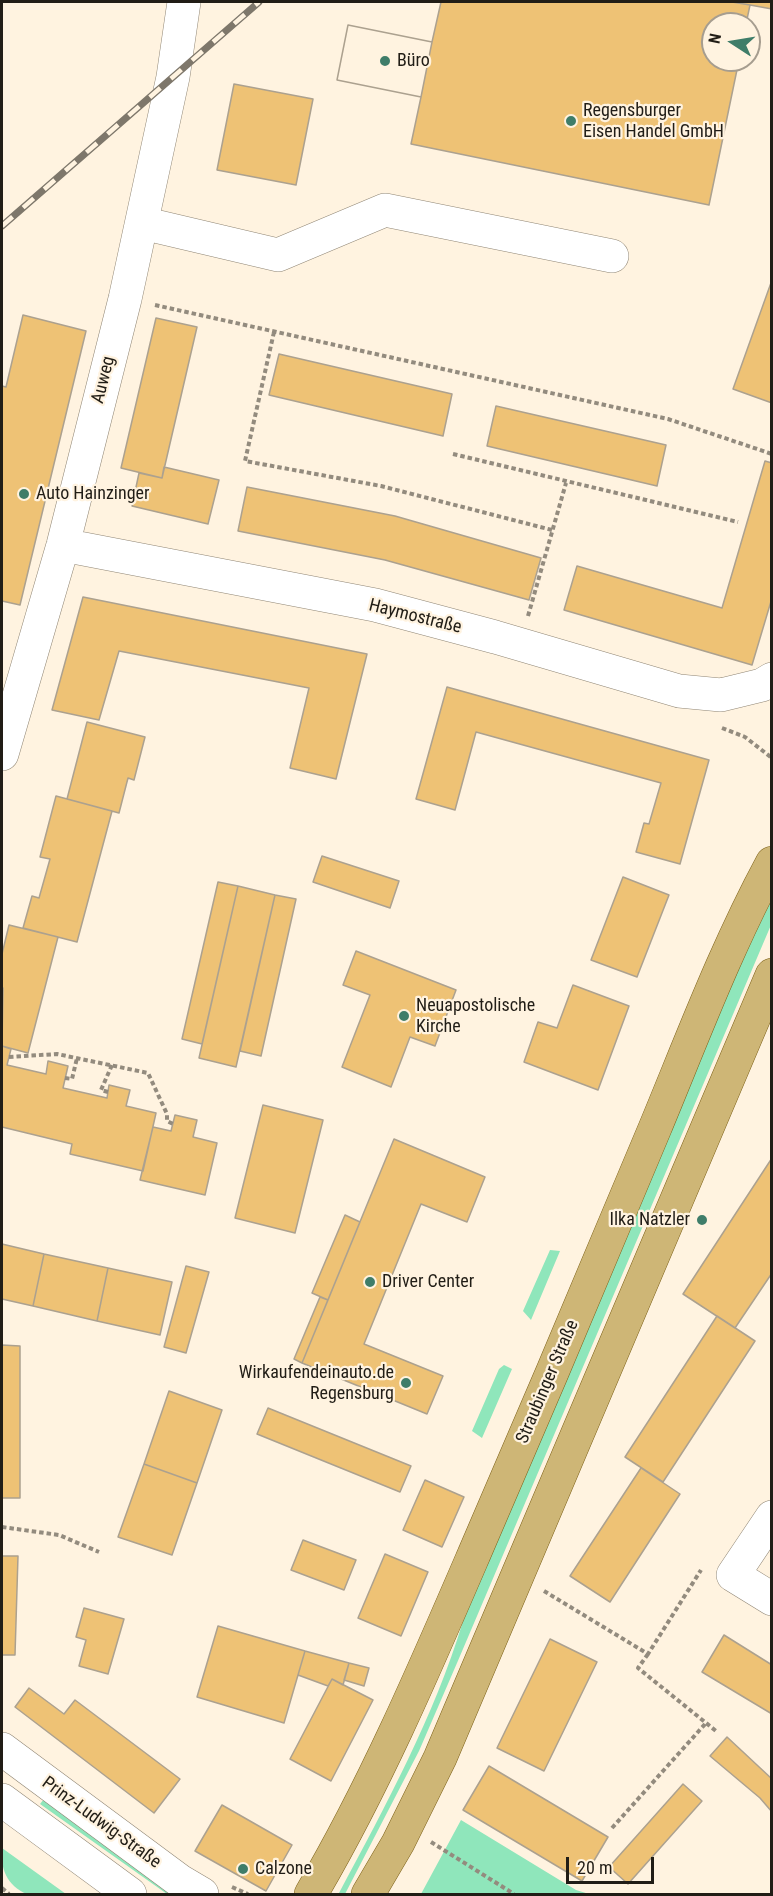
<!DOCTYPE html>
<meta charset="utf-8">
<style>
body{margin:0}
#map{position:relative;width:773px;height:1896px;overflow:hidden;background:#fff3e0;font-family:"Roboto Condensed",sans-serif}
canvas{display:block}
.frame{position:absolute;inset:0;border:3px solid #211d16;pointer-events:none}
.north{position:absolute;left:701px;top:12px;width:60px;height:60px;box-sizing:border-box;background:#fff3e0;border:2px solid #a69d8f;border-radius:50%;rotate:282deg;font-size:16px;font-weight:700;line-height:24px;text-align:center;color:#211d16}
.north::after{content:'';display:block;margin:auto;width:21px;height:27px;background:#3f7d69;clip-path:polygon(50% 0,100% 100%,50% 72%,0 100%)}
.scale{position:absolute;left:566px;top:1857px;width:88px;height:27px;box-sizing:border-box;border:3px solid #211d16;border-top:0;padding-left:8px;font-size:18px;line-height:21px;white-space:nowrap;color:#211d16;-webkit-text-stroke:4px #fff3e0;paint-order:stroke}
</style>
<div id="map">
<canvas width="773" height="1896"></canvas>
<div class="frame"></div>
<div class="north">N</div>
<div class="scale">20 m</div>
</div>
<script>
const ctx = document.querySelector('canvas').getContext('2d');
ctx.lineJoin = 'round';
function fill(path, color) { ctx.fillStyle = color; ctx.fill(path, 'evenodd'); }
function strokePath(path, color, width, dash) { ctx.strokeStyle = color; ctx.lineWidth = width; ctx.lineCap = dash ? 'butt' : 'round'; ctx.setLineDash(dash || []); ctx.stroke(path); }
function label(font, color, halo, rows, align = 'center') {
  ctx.font = font + ' "Roboto Condensed",sans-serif'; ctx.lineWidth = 4.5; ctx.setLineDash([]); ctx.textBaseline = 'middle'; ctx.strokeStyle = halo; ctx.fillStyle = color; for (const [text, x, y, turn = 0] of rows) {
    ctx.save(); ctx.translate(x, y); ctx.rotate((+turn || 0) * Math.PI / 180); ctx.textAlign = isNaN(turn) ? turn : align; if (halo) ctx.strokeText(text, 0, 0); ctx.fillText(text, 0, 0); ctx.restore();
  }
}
const green = new Path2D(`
 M771 894V925L457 1663 419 1751 345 1894 339 1893C386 1805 434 1717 463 1621L631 1214Z
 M550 1250 560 1251 531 1320 523 1311Z
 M504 1365 512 1369 482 1438 472 1431 499 1369Z
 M44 1799 178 1894H167L40 1804Z
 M461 1820 576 1890 589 1894H421Z
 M2 1848 66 1894C55 1895 38 1896 27 1894 7 1886 0 1868 2 1848Z`);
const building = new Path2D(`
 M441 2H732L750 5 746 24H713V60H739L709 205 411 144 421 97 337 80 348 25 432 42Z
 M732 2H772V9L750 5Z
 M348 25 432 42 421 97 337 80Z
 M234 84 313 99 296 185 217 170Z
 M772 280V403L733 389Z
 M23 315 86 331 20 605 2 601V386L6 387Z
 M156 318 197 327 162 478 121 468Z
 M279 354 452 394 443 436 269 395Z
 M496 406 666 445 657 486 487 446Z
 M765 461 772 463V598L752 665 564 610 577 566 722 608Z
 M164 467 219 480 208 524 132 506 139 473 162 478Z
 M247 487 395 516 541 558 529 600 385 560 238 531Z
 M83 597 367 654 336 779 290 768 309 688 119 651 99 720 52 710Z
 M447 687 709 760 680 864 636 852 644 823 649 824 661 783 476 732 455 810 416 799Z
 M87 722 145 737 134 780 128 778 119 813 67 799Z
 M56 796 112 811 77 942 23 928 32 896 39 898 50 859 40 857Z
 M322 856 399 881 390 908 313 882Z
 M623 877 669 895 637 977 591 960Z
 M218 882 238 886 202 1044 182 1039Z
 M238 886 275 895 236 1067 199 1058Z
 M275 895 296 899 261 1056 240 1051Z
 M9 925 58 937 28 1053 2 1046 3 988H2V954Z
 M356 951 456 990 435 1046 410 1037 391 1087 342 1067 370 995 343 985Z
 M573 985 629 1006 598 1090 524 1062 538 1022 557 1028Z
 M2 1046 11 1049 7 1065 46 1074 48 1061 68 1066 63 1088 107 1098 109 1085 130 1090 126 1106 156 1113 143 1171 70 1154 72 1144 2 1127Z
 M263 1105 323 1120 295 1233 235 1218Z
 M175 1115 197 1120 193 1137 217 1143 205 1195 140 1180 153 1127 171 1131Z
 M394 1139 485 1177 467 1222 421 1204 364 1344 443 1376 427 1414 302 1363Z
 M772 1158V1273L735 1328 683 1294Z
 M345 1215 360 1222 328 1300 312 1293Z
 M2 1244 44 1254 33 1306 2 1299Z
 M44 1254 108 1268 97 1321 33 1306Z
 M186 1266 209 1272 186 1353 164 1347Z
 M108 1268 172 1282 160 1335 97 1321Z
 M320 1297 328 1300 302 1363 294 1359Z
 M717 1316 755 1341 663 1482 625 1457Z
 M2 1345 20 1346V1498H2Z
 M169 1391 222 1410 197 1483 144 1464Z
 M268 1408 411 1466 400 1492 257 1434Z
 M144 1464 197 1483 172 1555 118 1537Z
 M641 1468 680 1494 610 1602 570 1576Z
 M425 1480 464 1497 442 1547 403 1530Z
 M303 1540 356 1560 344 1590 291 1570Z
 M385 1554 428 1572 401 1636 358 1618Z
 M2 1556H18L15 1655H2Z
 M84 1608 124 1619 108 1674 79 1666 86 1640 76 1637Z
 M218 1626 305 1651 284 1723 197 1697Z
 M724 1635 772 1665V1714L702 1672Z
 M550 1639 597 1662 544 1771 497 1748Z
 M305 1651 349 1663 343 1685 332 1679 328 1686 298 1675Z
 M349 1663 369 1668 364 1686 344 1680Z
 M332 1679 373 1700 331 1781 290 1759Z
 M29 1688 64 1714 75 1700 180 1779 154 1813 15 1707Z
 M727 1737 772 1779V1812L760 1798 710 1756Z
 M489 1766 608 1837 582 1881 463 1810Z
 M683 1784 702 1801 628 1884 609 1867Z
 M222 1805 292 1845 266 1891 195 1851Z`);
const path = new Path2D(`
 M155 305 668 419 772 454
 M274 332 245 461 381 486 552 530
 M453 454 738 522
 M528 616 566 483
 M722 728 745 737 772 758
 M9 1057 57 1054 148 1073 167 1114V1121L173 1124
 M65 1078 72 1079 77 1058
 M108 1092 101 1090 112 1065
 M2 1527 59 1535 99 1552
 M544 1591 648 1654 701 1570
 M648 1654 638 1668 716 1731
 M612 1828 706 1723
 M431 1842 514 1894
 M232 1887 248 1894
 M2 1888 9 1894`);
const minor = new Path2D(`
 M142 223 278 255 385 210 612 256
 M63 545 375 605 495 637 679 691 721 695 762 685 772 679
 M2 754 63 545 125 299 173 77 184 2
 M772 1517 733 1575 772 1599
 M2 1749 180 1881 202 1894
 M2 1800 130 1894`);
const major = new Path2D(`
 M311 1894C375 1785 425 1668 475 1552 536 1411 596 1270 655 1128 692 1039 726 948 772 863
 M368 1894 398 1843 440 1758 772 975`);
const rail = new Path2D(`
 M2 226 259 2`);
const markers = [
 [385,61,6,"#3f7d69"],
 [571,121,6,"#3f7d69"],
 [24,494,6,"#3f7d69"],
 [404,1016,6,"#3f7d69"],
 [702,1220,6,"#3f7d69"],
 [370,1282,6,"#3f7d69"],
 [406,1383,6,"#3f7d69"],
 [243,1869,6,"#3f7d69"]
];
const poiNames = [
 ["Büro",397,61],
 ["Regensburger",583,111],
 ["Eisen Handel GmbH",583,132],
 ["Auto Hainzinger",36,494],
 ["Neuapostolische",416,1006],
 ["Kirche",416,1027],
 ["Ilka Natzler",690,1220,"right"],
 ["Driver Center",382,1282],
 ["Wirkaufendeinauto.de",394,1373,"right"],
 ["Regensburg",394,1394,"right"],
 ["Calzone",255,1869]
];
const streetNames = [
 ["Auweg",104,380,-76],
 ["Haymostraße",415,617,14],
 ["Straubinger Straße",548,1382,-67],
 ["Prinz-Ludwig-Straße",101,1823,36]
];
fill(green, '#8fe6bb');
fill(building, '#eec275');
strokePath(building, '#aca18f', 1.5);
strokePath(minor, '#908675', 34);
strokePath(major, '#7d6119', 34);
strokePath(path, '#938b7e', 4, [4.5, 3]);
strokePath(minor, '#fff', 33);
strokePath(major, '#ceb676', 33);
strokePath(rail, '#7e776b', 7);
strokePath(rail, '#fff3e0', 4.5, [14]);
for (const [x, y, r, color] of markers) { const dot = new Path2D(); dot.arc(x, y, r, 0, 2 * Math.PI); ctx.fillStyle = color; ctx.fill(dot); strokePath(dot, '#fff3e0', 2); }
label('18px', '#211d16', '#fff3e0', poiNames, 'left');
label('18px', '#211d16', '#fff3e0', streetNames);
</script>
